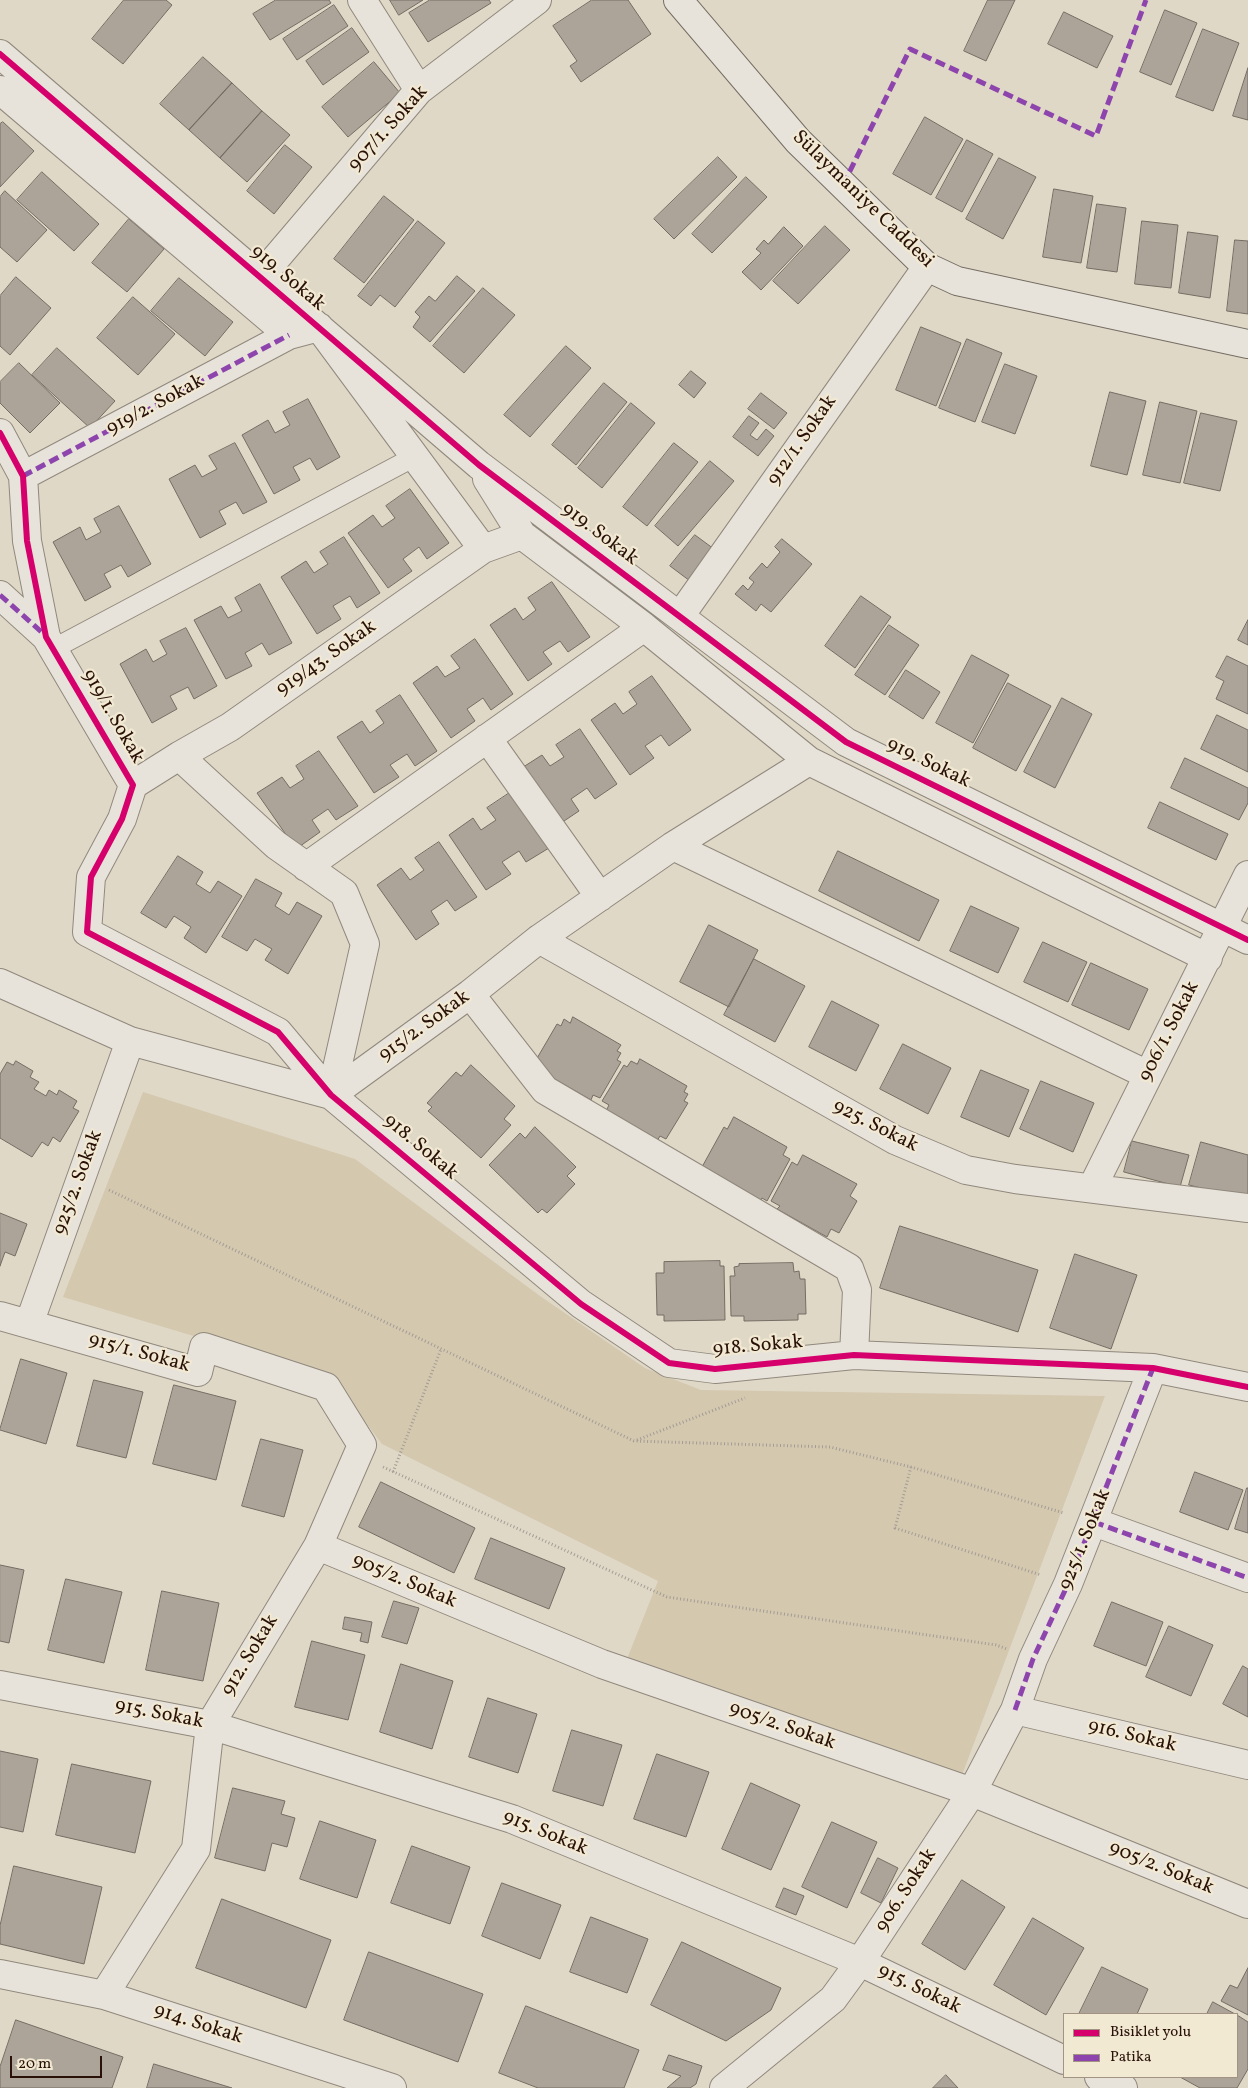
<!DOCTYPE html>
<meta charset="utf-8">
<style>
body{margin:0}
#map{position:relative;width:1248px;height:2088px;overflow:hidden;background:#e0d8c6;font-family:Vollkorn,serif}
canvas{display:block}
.legend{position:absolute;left:1063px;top:2013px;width:175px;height:65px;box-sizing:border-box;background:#f2e9d3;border:1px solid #a29382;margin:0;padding:6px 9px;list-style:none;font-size:15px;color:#291108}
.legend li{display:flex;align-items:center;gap:10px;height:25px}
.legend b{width:25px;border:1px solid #a29382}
.scale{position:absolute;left:10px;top:2056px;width:92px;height:22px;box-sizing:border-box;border:2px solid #291108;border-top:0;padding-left:6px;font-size:15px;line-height:18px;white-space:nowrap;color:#291108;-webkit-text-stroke:4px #f2e9d3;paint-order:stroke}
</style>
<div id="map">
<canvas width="1248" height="2088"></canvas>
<ul class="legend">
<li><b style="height:6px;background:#d6006c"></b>Bisiklet yolu</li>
<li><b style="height:6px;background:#8e44ad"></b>Patika</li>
</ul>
<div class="scale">20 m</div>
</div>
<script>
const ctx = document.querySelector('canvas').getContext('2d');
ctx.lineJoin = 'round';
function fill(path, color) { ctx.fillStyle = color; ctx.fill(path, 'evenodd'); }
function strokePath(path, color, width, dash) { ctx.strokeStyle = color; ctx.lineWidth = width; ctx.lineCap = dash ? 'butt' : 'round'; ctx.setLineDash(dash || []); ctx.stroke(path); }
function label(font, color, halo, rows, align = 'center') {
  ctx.font = font + ' Vollkorn,serif'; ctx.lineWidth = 4.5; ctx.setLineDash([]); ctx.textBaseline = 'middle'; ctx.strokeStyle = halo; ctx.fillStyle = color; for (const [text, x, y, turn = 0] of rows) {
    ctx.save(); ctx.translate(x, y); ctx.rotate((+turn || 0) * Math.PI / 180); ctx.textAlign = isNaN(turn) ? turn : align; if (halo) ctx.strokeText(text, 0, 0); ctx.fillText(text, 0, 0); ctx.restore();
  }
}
const green = new Path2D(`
 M143 1092 355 1159 540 1296 645 1368 701 1390 1105 1396 962 1775 627 1659 658 1581 382 1444 331 1377 63 1297Z`);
const building = new Path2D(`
 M124 0H166L172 5 123 64 92 39Z
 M276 0H329L331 3 270 40 253 14Z
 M390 0H423L399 15Z
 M430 0H489L491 3 428 42 409 13Z
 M592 0H628L651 34 581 82 570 66 577 61 553 26Z
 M988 0H1015L986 61 964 51Z
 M334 5 348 26 297 60 283 39Z
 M1165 10 1197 23 1171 85 1140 72Z
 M1064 12 1113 36 1097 68 1048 44Z
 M352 28 369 52 323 85 306 61Z
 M1203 29 1239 43 1213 111 1176 97Z
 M203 57 232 83 189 130 160 104Z
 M374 62 400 93 348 137 322 107Z
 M1248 68V120L1233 116Z
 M232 83 262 111 220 158 189 130Z
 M262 111 290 135 247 182 220 158Z
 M925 117 963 139 931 195 893 174Z
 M3 122 34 151 0 187V124Z
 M967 140 993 154 962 212 936 198Z
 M285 145 312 167 274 214 247 191Z
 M718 157 737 177 674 239 654 219Z
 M999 158 1036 177 1003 239 966 219Z
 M42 172 99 224 74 251 17 200Z
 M746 177 767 197 712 253 692 234Z
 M1054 189 1093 196 1081 263 1043 257Z
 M5 191 47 230 17 262 0 247V197Z
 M384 196 414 220 364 283 334 259Z
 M1097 204 1126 208 1117 272 1087 268Z
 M129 219 164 249 127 292 92 263Z
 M418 221 445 243 395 307 380 295 371 306 358 296Z
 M1142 221 1178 225 1171 288 1135 284Z
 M825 226 850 250 798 304 773 281Z
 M784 227 803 246 761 290 742 272 761 253 756 249 764 240 768 244Z
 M1188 232 1218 236 1210 298 1179 293Z
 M1235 240 1248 241V314L1227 311Z
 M457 276 475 291 430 342 413 327 420 317 415 312 429 296 435 301Z
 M16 277 51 308 10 355 0 346V296Z
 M179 278 233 322 205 356 151 311Z
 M483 288 515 315 464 373 433 346Z
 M133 297 175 334 138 375 97 338Z
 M921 327 961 343 936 406 896 390Z
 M967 339 1002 353 975 422 939 408Z
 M566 346 591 368 530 437 504 415Z
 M57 348 115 401 90 428 32 375Z
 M19 363 60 403 30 433 0 403V382Z
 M1005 364 1037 376 1015 434 982 422Z
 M691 371 706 383 694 398 679 385Z
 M604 383 627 402 576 465 552 445Z
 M1110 392 1146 401 1127 475 1091 466Z
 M761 393 787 413 774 429 748 409Z
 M308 399 340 457 317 470 310 458 293 467 300 480 274 494 242 435 268 420 275 433 290 425 283 412Z
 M1160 402 1197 411 1180 483 1143 475Z
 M631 403 655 423 602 488 578 468Z
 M1201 413 1237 421 1220 491 1184 483Z
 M749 416 759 423 750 435 757 440 766 429 774 436 758 456 733 437Z
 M235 443 267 502 243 514 236 502 219 511 226 524 200 538 169 479 195 465 202 477 217 469 209 456Z
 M674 443 698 462 647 526 623 507Z
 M710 461 734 481 678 546 655 526Z
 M410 489 449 543 427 559 419 547 403 559 412 571 388 588 348 533 373 515 382 527 395 518 386 506Z
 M119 506 151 564 128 577 121 565 104 574 111 587 85 601 53 542 80 527 86 540 101 532 94 519Z
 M695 535 714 549 690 581 670 566Z
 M344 537 380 593 357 608 350 596 333 606 341 619 317 634 281 577 306 561 314 573 328 564 320 552Z
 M782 539 812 564 771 612 761 604 756 611 735 594 743 585 748 590 754 582 749 578 762 563 767 568 780 552 775 547Z
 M552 582 590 637 568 652 560 641 543 652 552 664 528 681 490 625 515 608 523 620 536 610 528 598Z
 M260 584 292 643 269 655 262 643 245 653 252 666 226 679 194 620 221 606 228 618 242 611 235 598Z
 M861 596 891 617 855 668 825 646Z
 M1248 620V645L1238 640Z
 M889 625 919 645 885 695 855 675Z
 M186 628 217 686 194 699 188 687 170 696 177 709 152 723 120 664 146 649 153 662 167 654 160 641Z
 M475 639 513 694 491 710 483 698 467 709 475 721 451 738 413 683 437 666 445 677 460 668 451 656Z
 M972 655 1009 675 973 743 936 723Z
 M1227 656 1248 666V714L1216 699 1224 681 1216 677Z
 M906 670 940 692 923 719 889 697Z
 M652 676 691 730 669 746 661 735 645 746 654 758 630 775 591 720 615 703 623 714 637 704 629 692Z
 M1008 683 1051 706 1016 771 973 748Z
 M400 695 437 751 415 766 407 754 390 765 399 777 374 793 337 737 362 721 370 733 384 723 376 711Z
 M1062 698 1092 714 1055 788 1024 772Z
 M1217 715 1248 730V772L1201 749Z
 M580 729 617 784 595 799 587 788 571 799 579 811 555 827 517 771 542 755 550 766 564 757 556 745Z
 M319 751 358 806 336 820 328 809 312 820 320 832 296 849 257 793 282 777 290 788 304 779 296 766Z
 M1185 758 1248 788V803L1239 820 1171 788Z
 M511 792 549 848 526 862 519 851 502 862 511 874 486 890 449 835 473 818 481 830 496 820 487 808Z
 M1160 802 1228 834 1216 860 1148 828Z
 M439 842 477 897 455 911 447 900 431 911 439 924 416 940 377 885 401 868 410 880 424 870 415 858Z
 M838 851 939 900 919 941 819 891Z
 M178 856 203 872 196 884 210 893 218 881 242 896 206 953 184 938 191 927 174 916 166 928 141 913Z
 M256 879 282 893 275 906 289 915 297 902 322 916 288 974 265 960 272 949 255 939 247 951 222 937Z
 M971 906 1019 928 998 973 950 951Z
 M709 925 758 950 729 1007 680 982Z
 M1043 942 1087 962 1068 1002 1024 982Z
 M754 959 805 986 775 1042 724 1015Z
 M1091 963 1148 989 1129 1030 1072 1005Z
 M832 1001 879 1025 856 1071 809 1047Z
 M573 1017 621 1045 617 1051 621 1053 617 1060 621 1062 600 1098 593 1095 591 1100 539 1070 542 1064 536 1060 557 1024 561 1026 564 1019 570 1023Z
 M903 1044 951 1068 928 1114 880 1089Z
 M640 1059 687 1086 684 1092 688 1094 684 1101 688 1103 666 1139 660 1136 657 1141 606 1111 609 1105 602 1101 624 1065 627 1067 631 1061 637 1064Z
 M16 1061 33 1071 30 1077 39 1082 34 1089 46 1096 49 1090 57 1095 59 1090 77 1101 73 1108 79 1111 60 1142 53 1137 48 1146 42 1142 32 1157 0 1138V1074L7 1062 13 1065Z
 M471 1065 515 1106 504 1119 511 1125 481 1158 428 1111 432 1107 427 1103 456 1072 461 1076Z
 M981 1070 1029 1090 1009 1137 961 1117Z
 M1041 1081 1094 1103 1073 1152 1020 1129Z
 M734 1117 787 1147 783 1155 790 1159 767 1201 762 1198 759 1204 707 1176 710 1171 702 1167 724 1127 727 1129Z
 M535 1127 576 1167 567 1176 575 1184 547 1213 542 1209 538 1213 489 1165 520 1133 525 1138Z
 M1132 1141 1189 1155 1180 1187 1124 1172Z
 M1201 1142 1248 1155V1200L1189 1185Z
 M803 1155 857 1184 850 1196 857 1201 839 1233 831 1229 827 1237 777 1209 780 1206 771 1201 792 1162 797 1165Z
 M0 1213 27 1224 15 1256 5 1252 0 1266Z
 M900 1226 1038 1270 1018 1332 880 1288Z
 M1075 1254 1137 1275 1111 1349 1050 1328Z
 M720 1261V1266H724L725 1320 664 1321V1315H657L656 1273H664V1262Z
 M793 1263 794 1272 799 1271 800 1279H805L806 1314H798V1320L744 1321V1316H731L730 1276H735L734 1267 739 1266V1264Z
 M21 1359 67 1373 46 1444 0 1430Z
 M94 1380 143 1392 126 1458 77 1446Z
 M174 1385 236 1401 216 1480 153 1464Z
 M261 1439 303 1450 284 1517 242 1506Z
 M1195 1472 1243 1490 1228 1530 1180 1512Z
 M381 1482 475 1528 454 1573 359 1527Z
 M1247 1488H1248V1533L1235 1529Z
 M491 1538 565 1568 549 1609 475 1579Z
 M0 1565 24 1570 9 1643 0 1641Z
 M66 1579 122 1592 104 1663 48 1650Z
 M162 1591 219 1603 203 1681 146 1670Z
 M394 1601 419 1608 407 1644 382 1637Z
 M1112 1602 1163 1622 1146 1666 1094 1646Z
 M345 1617 372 1622 368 1643 360 1641 362 1633 343 1629Z
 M1169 1626 1213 1645 1191 1696 1146 1677Z
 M312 1641 365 1655 348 1720 295 1707Z
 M401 1664 453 1681 432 1749 380 1732Z
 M1243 1666 1248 1669V1717L1223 1704Z
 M488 1698 537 1714 518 1773 469 1757Z
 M572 1730 622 1745 603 1806 553 1791Z
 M0 1751 38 1759 23 1832 0 1827Z
 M657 1754 709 1772 686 1837 634 1819Z
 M72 1764 151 1781 135 1853 56 1835Z
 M751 1783 800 1805 771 1870 722 1849Z
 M233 1788 285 1801 281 1814 295 1818 287 1847 272 1843 265 1871 215 1858Z
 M320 1821 376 1840 357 1898 300 1879Z
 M832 1822 877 1842 847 1908 802 1887Z
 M412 1846 470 1867 450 1924 391 1903Z
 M878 1858 898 1868 881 1903 861 1893Z
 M14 1866 102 1887 84 1964 0 1944V1926Z
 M962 1880 1005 1907 965 1970 922 1944Z
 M502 1883 561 1905 540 1959 482 1936Z
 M784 1888 804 1896 796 1915 776 1907Z
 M222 1899 331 1940 306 2008 196 1968Z
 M591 1917 648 1939 627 1993 570 1972Z
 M1033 1918 1084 1948 1046 2015 994 1985Z
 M682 1942 781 1988 771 2010 726 2041 651 2005Z
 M369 1952 483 1994 458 2062 344 2020Z
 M1102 1967 1148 1989 1137 2014H1079Z
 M1248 1968V2015L1221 2001 1230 1985 1237 1988Z
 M1213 2002 1235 2014H1207Z
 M526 2006 639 2050 624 2088H538L499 2073Z
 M1237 2015 1248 2022V2069L1237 2088H1200L1180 2077H1237Z
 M16 2020 123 2057 112 2088H0V2067Z
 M669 2055 702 2066 696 2084 690 2088H667L681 2076 663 2070Z
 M154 2064 232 2088H147Z
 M946 2075 958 2088H933Z`);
const path = new Path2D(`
 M109 1190 634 1441 830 1447 911 1467 1064 1513
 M637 1440 745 1398
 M383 1467 667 1597 996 1645 1007 1649
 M911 1467 895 1528 1041 1575
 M393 1472 441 1349`);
const service = new Path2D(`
 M53 649 414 457`);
const minor = new Path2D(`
 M362 0 419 90
 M0 54 479 465 846 742 1248 940
 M0 90 289 335
 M260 277 419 90 537 0
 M0 433 23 476 27 541 46 637 133 785 122 819 91 877 87 932 278 1032 331 1095 581 1304 669 1363 715 1369 854 1355 1153 1368 1248 1387
 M23 476 289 335 319 327 483 549
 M487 479 522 535 644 627 809 761 1208 958
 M0 595 46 637
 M680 616 927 267
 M487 738 600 897
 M179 756 276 845 344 893 365 944 331 1095
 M133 785 179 756 230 727 483 549 522 535
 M673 846 1148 1075
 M306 867 644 627
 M539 939 895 1140 966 1170 1015 1179 1248 1208
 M0 983 130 1041 331 1095
 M470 994 545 1090 849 1268 857 1290 854 1355
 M331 1095 470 994 539 939 673 846 809 761
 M1092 1188 1248 875
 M0 1316 198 1372 204 1347 326 1387 362 1445 318 1546 210 1725 196 1849 104 1995
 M29 1324 130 1041
 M1094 1522 1248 1578
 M318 1546 602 1664 972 1792 1248 1904
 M0 1685 210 1725 512 1819 860 1962 1064 2060
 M1015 1710 1248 1765
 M0 1974 104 1995 392 2088
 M1099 2077 1123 2088
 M724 2088 833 1999 860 1962 972 1792 1015 1710 1033 1659 1068 1584 1153 1368`);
const secondary = new Path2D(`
 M678 0 798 141 927 267 957 281 1248 344`);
const quiet = new Path2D(`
 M843 185 910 49 1096 136 1146 0
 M23 476 289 335
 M0 595 45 635
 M1094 1522 1248 1578
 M1015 1710 1033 1659 1068 1584 1153 1368`);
const cycleway = new Path2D(`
 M0 54 479 465 846 742 1248 940
 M0 433 23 476 27 541 46 637 133 785 122 819 91 877 87 932 278 1032 331 1095 581 1304 669 1363 715 1369 854 1355 1153 1368 1248 1387`);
const streetNames = [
 ["907/1. Sokak",389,129,-48],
 ["Sülaymaniye Caddesi",862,200,44],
 ["919. Sokak",287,279,40],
 ["919/2. Sokak",156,406,-28],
 ["912/1. Sokak",803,441,-55],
 ["919. Sokak",599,535,37],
 ["919/43. Sokak",327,659,-35],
 ["919/1. Sokak",112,717,60],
 ["919. Sokak",928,764,26],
 ["915/2. Sokak",425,1027,-36],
 ["906/1. Sokak",1170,1032,-63],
 ["925. Sokak",875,1127,27],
 ["918. Sokak",420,1148,40],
 ["925/2. Sokak",79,1183,-70],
 ["918. Sokak",758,1347,-5],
 ["915/1. Sokak",139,1354,15],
 ["925/1. Sokak",1086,1540,-68],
 ["905/2. Sokak",404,1582,23],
 ["912. Sokak",251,1656,-59],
 ["915. Sokak",159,1715,11],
 ["905/2. Sokak",782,1727,19],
 ["916. Sokak",1132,1737,13],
 ["915. Sokak",545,1834,22],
 ["905/2. Sokak",1161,1869,22],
 ["906. Sokak",907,1891,-57],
 ["915. Sokak",919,1990,26],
 ["914. Sokak",198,2025,18]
];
fill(green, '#d4c8af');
fill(building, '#aca498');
strokePath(building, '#756d64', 1);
strokePath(service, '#90887d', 21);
strokePath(minor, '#90887d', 30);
strokePath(secondary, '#756d64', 30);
strokePath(path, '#a39c95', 3, [1, 2.5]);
strokePath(service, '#e7e3da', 19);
strokePath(minor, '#e7e3da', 28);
strokePath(secondary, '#e7e3da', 28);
strokePath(quiet, '#8e44ad', 5, [10, 5]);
strokePath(cycleway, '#d6006c', 6);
label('20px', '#291108', '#f2e9d3', streetNames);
</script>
